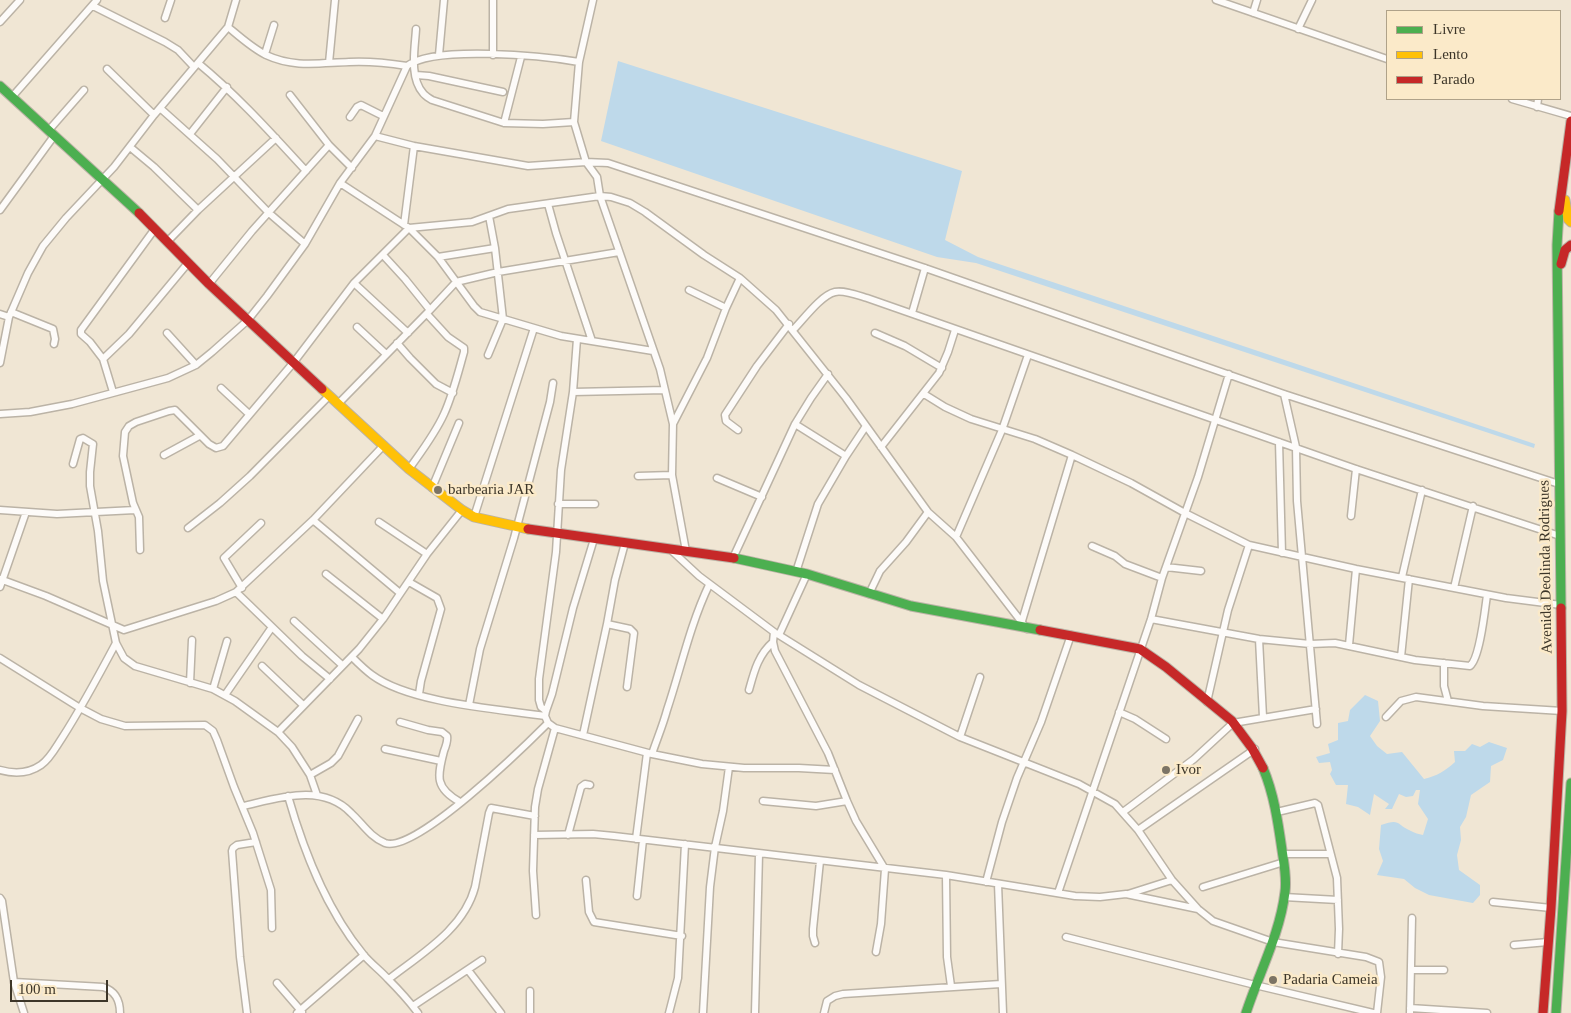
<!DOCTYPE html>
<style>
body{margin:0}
#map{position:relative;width:1571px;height:1013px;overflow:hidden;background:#f0e6d4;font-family:"Times New Roman",serif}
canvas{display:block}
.legend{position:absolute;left:1386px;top:10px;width:175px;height:90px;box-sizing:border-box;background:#fbeac9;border:1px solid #afa289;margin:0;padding:6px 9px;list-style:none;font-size:15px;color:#3d3629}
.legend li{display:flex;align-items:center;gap:10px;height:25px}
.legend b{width:25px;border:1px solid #afa289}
.scale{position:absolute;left:10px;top:980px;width:98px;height:22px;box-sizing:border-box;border:2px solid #3d3629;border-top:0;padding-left:6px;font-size:15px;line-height:18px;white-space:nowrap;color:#3d3629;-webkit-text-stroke:4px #fbeac9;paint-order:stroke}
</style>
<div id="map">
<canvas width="1571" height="1013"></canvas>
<ul class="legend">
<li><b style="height:6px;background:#4caf50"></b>Livre</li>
<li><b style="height:6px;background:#ffc107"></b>Lento</li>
<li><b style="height:6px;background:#c62828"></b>Parado</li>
</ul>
<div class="scale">100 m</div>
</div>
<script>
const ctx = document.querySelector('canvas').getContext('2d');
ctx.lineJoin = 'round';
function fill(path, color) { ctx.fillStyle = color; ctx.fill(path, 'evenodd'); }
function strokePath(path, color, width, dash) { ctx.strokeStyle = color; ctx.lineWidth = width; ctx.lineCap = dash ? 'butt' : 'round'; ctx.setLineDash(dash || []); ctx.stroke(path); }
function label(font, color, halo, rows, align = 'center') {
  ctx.font = font + ' "Times New Roman",serif'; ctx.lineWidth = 5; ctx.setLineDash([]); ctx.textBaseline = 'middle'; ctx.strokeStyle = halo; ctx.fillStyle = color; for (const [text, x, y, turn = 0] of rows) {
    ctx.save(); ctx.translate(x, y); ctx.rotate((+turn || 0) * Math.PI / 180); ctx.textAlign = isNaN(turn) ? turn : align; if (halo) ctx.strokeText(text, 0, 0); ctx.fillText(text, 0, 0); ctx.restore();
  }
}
const water = new Path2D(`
 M618 61 962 171 945 240 978 257 1535 444 1534 448 976 263 937 257 601 141Z
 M1365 695 1378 701 1380 721 1370 736 1377 746 1387 754 1402 752 1424 779C1437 776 1445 771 1455 762L1454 751H1465L1472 744 1480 747 1489 742 1507 748 1503 760 1491 766 1490 782 1471 795 1466 817 1460 827 1461 840 1457 855 1459 870 1480 885V895L1473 903 1429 895 1415 888 1404 879 1377 875 1383 861 1379 849 1381 825C1400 818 1396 824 1411 831 1414 833 1419 834 1423 835L1428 819 1418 804 1420 790H1416L1413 796 1406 797 1399 794 1392 809H1385L1389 804 1374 794 1370 815 1358 807 1346 804 1348 785H1336L1330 774 1332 770 1330 762 1319 763 1316 757 1330 753 1328 744 1338 740V723L1348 721 1350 710Z`);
const street = new Path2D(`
 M236 0 228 27C240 37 252 48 266 55 294 68 319 63 349 62 368 61 388 63 407 66 434 45 544 56 579 62
 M493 0V55
 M593 0 579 62 574 122 586 162 597 177 600 196 660 369 673 424 672 475 686 551
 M1216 0 1387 59
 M93 6 165 42 178 50 194 67
 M1253 13 1257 0
 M165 18 171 0
 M0 22 20 0
 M416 29C415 48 409 77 423 93 425 96 429 98 432 100L504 123 543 124 574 122
 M1298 29 1312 0
 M265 54 274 25
 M439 55 444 0
 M198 63C238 96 271 133 306 171
 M329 63 335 0
 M107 69 154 115
 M416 75 429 76 503 92
 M290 95 329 145 352 168
 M12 97 97 0
 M1512 99 1571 116
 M1537 107 1538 99
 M160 108 217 159 269 213 305 244
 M350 117 357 107 361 105 383 116
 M504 123 521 57
 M49 130 84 90
 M190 134 227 87
 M375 136 414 146 528 166 586 162 608 163 925 268 1284 394 1559 484
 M130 147 154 167 198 210
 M340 183 409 228 438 257 474 306 480 312 561 336 653 351
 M548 204 556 233 592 341
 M0 210 54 136
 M404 225 414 146
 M154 230 81 330V334L90 342 103 359 129 334 188 263
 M167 242 198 210 276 138
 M383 255 405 279 430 310
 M438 257 495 248
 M354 283 408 333
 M209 284 252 231 329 145
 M689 290 726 308
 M11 312 53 329 55 339 54 344
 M912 313 925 268
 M0 314 9 317
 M357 327 386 354
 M793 330C803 320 821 295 835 292 844 290 857 295 867 298L1356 469 1560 536
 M167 333 196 365
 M875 333 905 346 942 368
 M397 343 410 358 436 384 453 393
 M488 355 503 319 495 248 489 216
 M103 359 113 392
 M0 363 9 317 28 273 43 246 66 218 114 167 154 115 228 27
 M221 388 249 414
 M573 392 665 390
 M924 394 945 407 971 419 1035 439 1072 455 1131 483 1185 513 1249 545 1356 569 1506 598 1561 605
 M1284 394 1296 447 1297 501 1317 724
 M338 404 430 310 456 282 498 272 619 252
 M0 414 30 412 72 404 168 378 196 365 212 352 248 320 267 296 305 244 340 183 375 136 407 66
 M673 424 707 358 726 308 740 278
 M795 424 846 456
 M738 430 726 421 725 415 757 366 789 324
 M1279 442 1282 553
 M881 447 939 373 948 352 955 330
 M164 455 199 436
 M73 464 80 439 83 438 93 444 90 472V486L98 531 103 581 116 643 124 658 135 666 213 689 235 701 278 732 292 747 310 775 317 795
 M409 469C421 452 435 434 444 414 453 394 458 373 464 352V348L448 337 427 314
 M638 476 672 475
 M717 478 762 497
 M432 488 459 423
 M558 504H595
 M0 510 57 514 135 510
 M1351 516 1356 469
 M474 517 534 328
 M313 520 400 593
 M379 522 427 554
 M188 528 220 503 250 476 329 396
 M956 537 1002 430 1028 355
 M594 539 573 608 552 694 546 711 545 716 548 723 555 728 652 754 702 764 744 768H799L835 770
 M1092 546 1115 556 1125 564 1162 578
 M140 550 139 517 133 503 123 456 125 432 129 426 136 422 169 411 175 410 209 444 216 448 223 446 294 362 354 283 409 228 472 222 508 209 600 196 611 197 630 203 645 212 704 255 740 278 776 310 846 398 928 512 956 537 1027 629
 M671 550 699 576 774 632 859 685 960 737 1079 784 1115 804 1138 830 1172 880 1198 909 1213 921 1273 942 1366 957 1379 962 1381 977 1377 1013
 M733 558 795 424 811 398 828 374
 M1166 567 1201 571
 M796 572 818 504 846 456 866 426
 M326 574 383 619
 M1402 577 1422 490
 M0 579 46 596 124 630 216 601 236 592 313 520 384 445
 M409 582 437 598 441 609 421 681 419 694
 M0 587 26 512
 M242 588 224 558 261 523
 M1454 588 1473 506
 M236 592 302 656 330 679
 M869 594 880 571 906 542 928 512
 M1151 619 1259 639 1310 644 1335 643 1415 660 1470 666C1480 658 1485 609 1487 595
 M294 621 342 665
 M1022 621 1072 455
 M607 624 630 629 634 633 627 687
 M774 632 773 642 775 651 828 753 847 801 856 821 885 869 881 924 876 952
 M779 635 807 574
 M1259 639 1263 717
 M1349 645 1356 569
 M352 657C358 663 365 670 372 675 410 703 498 709 545 716
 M1401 657 1409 579
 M0 658 80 708 101 719 125 726 205 725 213 731 217 740 234 787 253 833 271 890 272 928
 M1444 663V686L1448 701
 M262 666 303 705
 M190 683 192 640
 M213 689 227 641
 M749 690C754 672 758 655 773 642
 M225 695 272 627
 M1207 702 1228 610 1249 545
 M469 705 480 649 514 538 550 402 553 383
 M546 711 541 707 539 700V679L556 552 561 470 573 392 577 339
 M1119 712 1135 719 1166 739
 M1386 717 1401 701 1416 697 1483 706 1562 711
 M400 722 428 730 442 732 447 736C448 741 446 746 444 751 437 777 435 788 460 802
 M278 732 359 649 383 619 427 554 462 510
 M583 735 607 624 615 580 625 543
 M960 737 980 677
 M385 749 441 761
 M652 754C657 739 663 725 667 710 681 668 690 625 709 585
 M0 770C14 774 28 774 41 765 50 759 56 747 62 738 82 707 99 675 116 643
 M310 775 331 763 338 756 358 719
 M288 796C304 852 326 909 363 954 370 963 380 970 388 979 398 989 409 1001 418 1013
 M763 801 816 806 847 801
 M243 806C279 798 322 783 351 813 362 823 370 837 385 843 415 854 525 746 548 723
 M1123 812 1194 759 1233 723 1316 709
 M1277 812 1315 803 1318 805 1337 878 1339 929 1338 954
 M1138 830 1255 749
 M534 835 593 834 614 836 946 875 1075 896 1100 897 1126 894 1198 909
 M568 835 581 787 585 784 590 785
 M636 839 647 753
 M1283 854H1330
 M946 875 947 957 951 986
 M586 880 589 912 594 922 682 936
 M986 882 1002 822 1017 778 1041 722 1071 635
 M998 884 1003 1013
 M1203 887 1284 862
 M1058 893 1151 619 1162 578 1198 477 1229 374
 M1128 894 1172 880
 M637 896 643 840
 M1284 897 1338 900
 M0 898 2 901 14 982 24 1013
 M1493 902 1551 908
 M536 915 533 871 535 807 538 789 555 728
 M1066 937 1255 985 1373 1013
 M815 943 813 936V929L820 861
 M1514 945 1548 942
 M468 970 501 1013
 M1412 970H1444
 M389 979C421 954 464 929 475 887L489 813 491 808 535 816
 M14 982 103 987C116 991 120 1001 120 1013
 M277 983 302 1012
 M530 991V1013
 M413 1006 482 960
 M1410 1008 1487 1013
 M247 1013 240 957 232 851 233 848 237 845 256 842
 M297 1013 364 955
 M669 1013 678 978 685 844
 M703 1013 710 887 715 847 723 811 729 767
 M755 1013 759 854
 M824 1013 827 1001 835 996 843 994 1001 984
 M1410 1013 1412 918`);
const fast = new Path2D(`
 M0 86 139 213
 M1559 211 1557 245 1561 608
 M734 558 807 574 911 606 1040 630
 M1246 1013C1259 973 1280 934 1285 892 1287 878 1284 864 1282 850 1278 822 1274 794 1263 768
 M1556 1013 1571 783`);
const slow = new Path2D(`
 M1565 200 1568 219 1571 222
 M322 389 409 469 462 510 474 517 528 529`);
const jam = new Path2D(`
 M1559 211 1571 121
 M139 213 209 284 322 389
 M1561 264 1565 250 1571 245
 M528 529 734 558
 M1040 630 1140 649 1166 667 1232 721 1252 748 1263 768
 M1543 1013 1551 908 1562 711 1561 608`);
const markers = [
 [438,490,5,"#7c7465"],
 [1166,770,5,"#7c7465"],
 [1273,980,5,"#7c7465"]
];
const poiNames = [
 ["barbearia JAR",448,490],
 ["Ivor",1176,770],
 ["Padaria Cameia",1283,980]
];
const streetNames = [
 ["Avenida Deolinda Rodrigues",1546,567,-91]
];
fill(water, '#bed9ea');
strokePath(street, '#bbb3a6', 9);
strokePath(fast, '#bbb3a6', 11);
strokePath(slow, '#bbb3a6', 11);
strokePath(jam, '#bbb3a6', 11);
strokePath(street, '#fdfbf9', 6);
strokePath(fast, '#4caf50', 9);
strokePath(slow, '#ffc107', 9);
strokePath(jam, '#c62828', 9);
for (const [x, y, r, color] of markers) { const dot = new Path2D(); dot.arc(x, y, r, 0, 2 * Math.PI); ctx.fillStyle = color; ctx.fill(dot); strokePath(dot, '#fbeac9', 2); }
label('15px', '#3d3629', '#fbeac9', poiNames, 'left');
label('15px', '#3d3629', '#fbeac9', streetNames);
</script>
